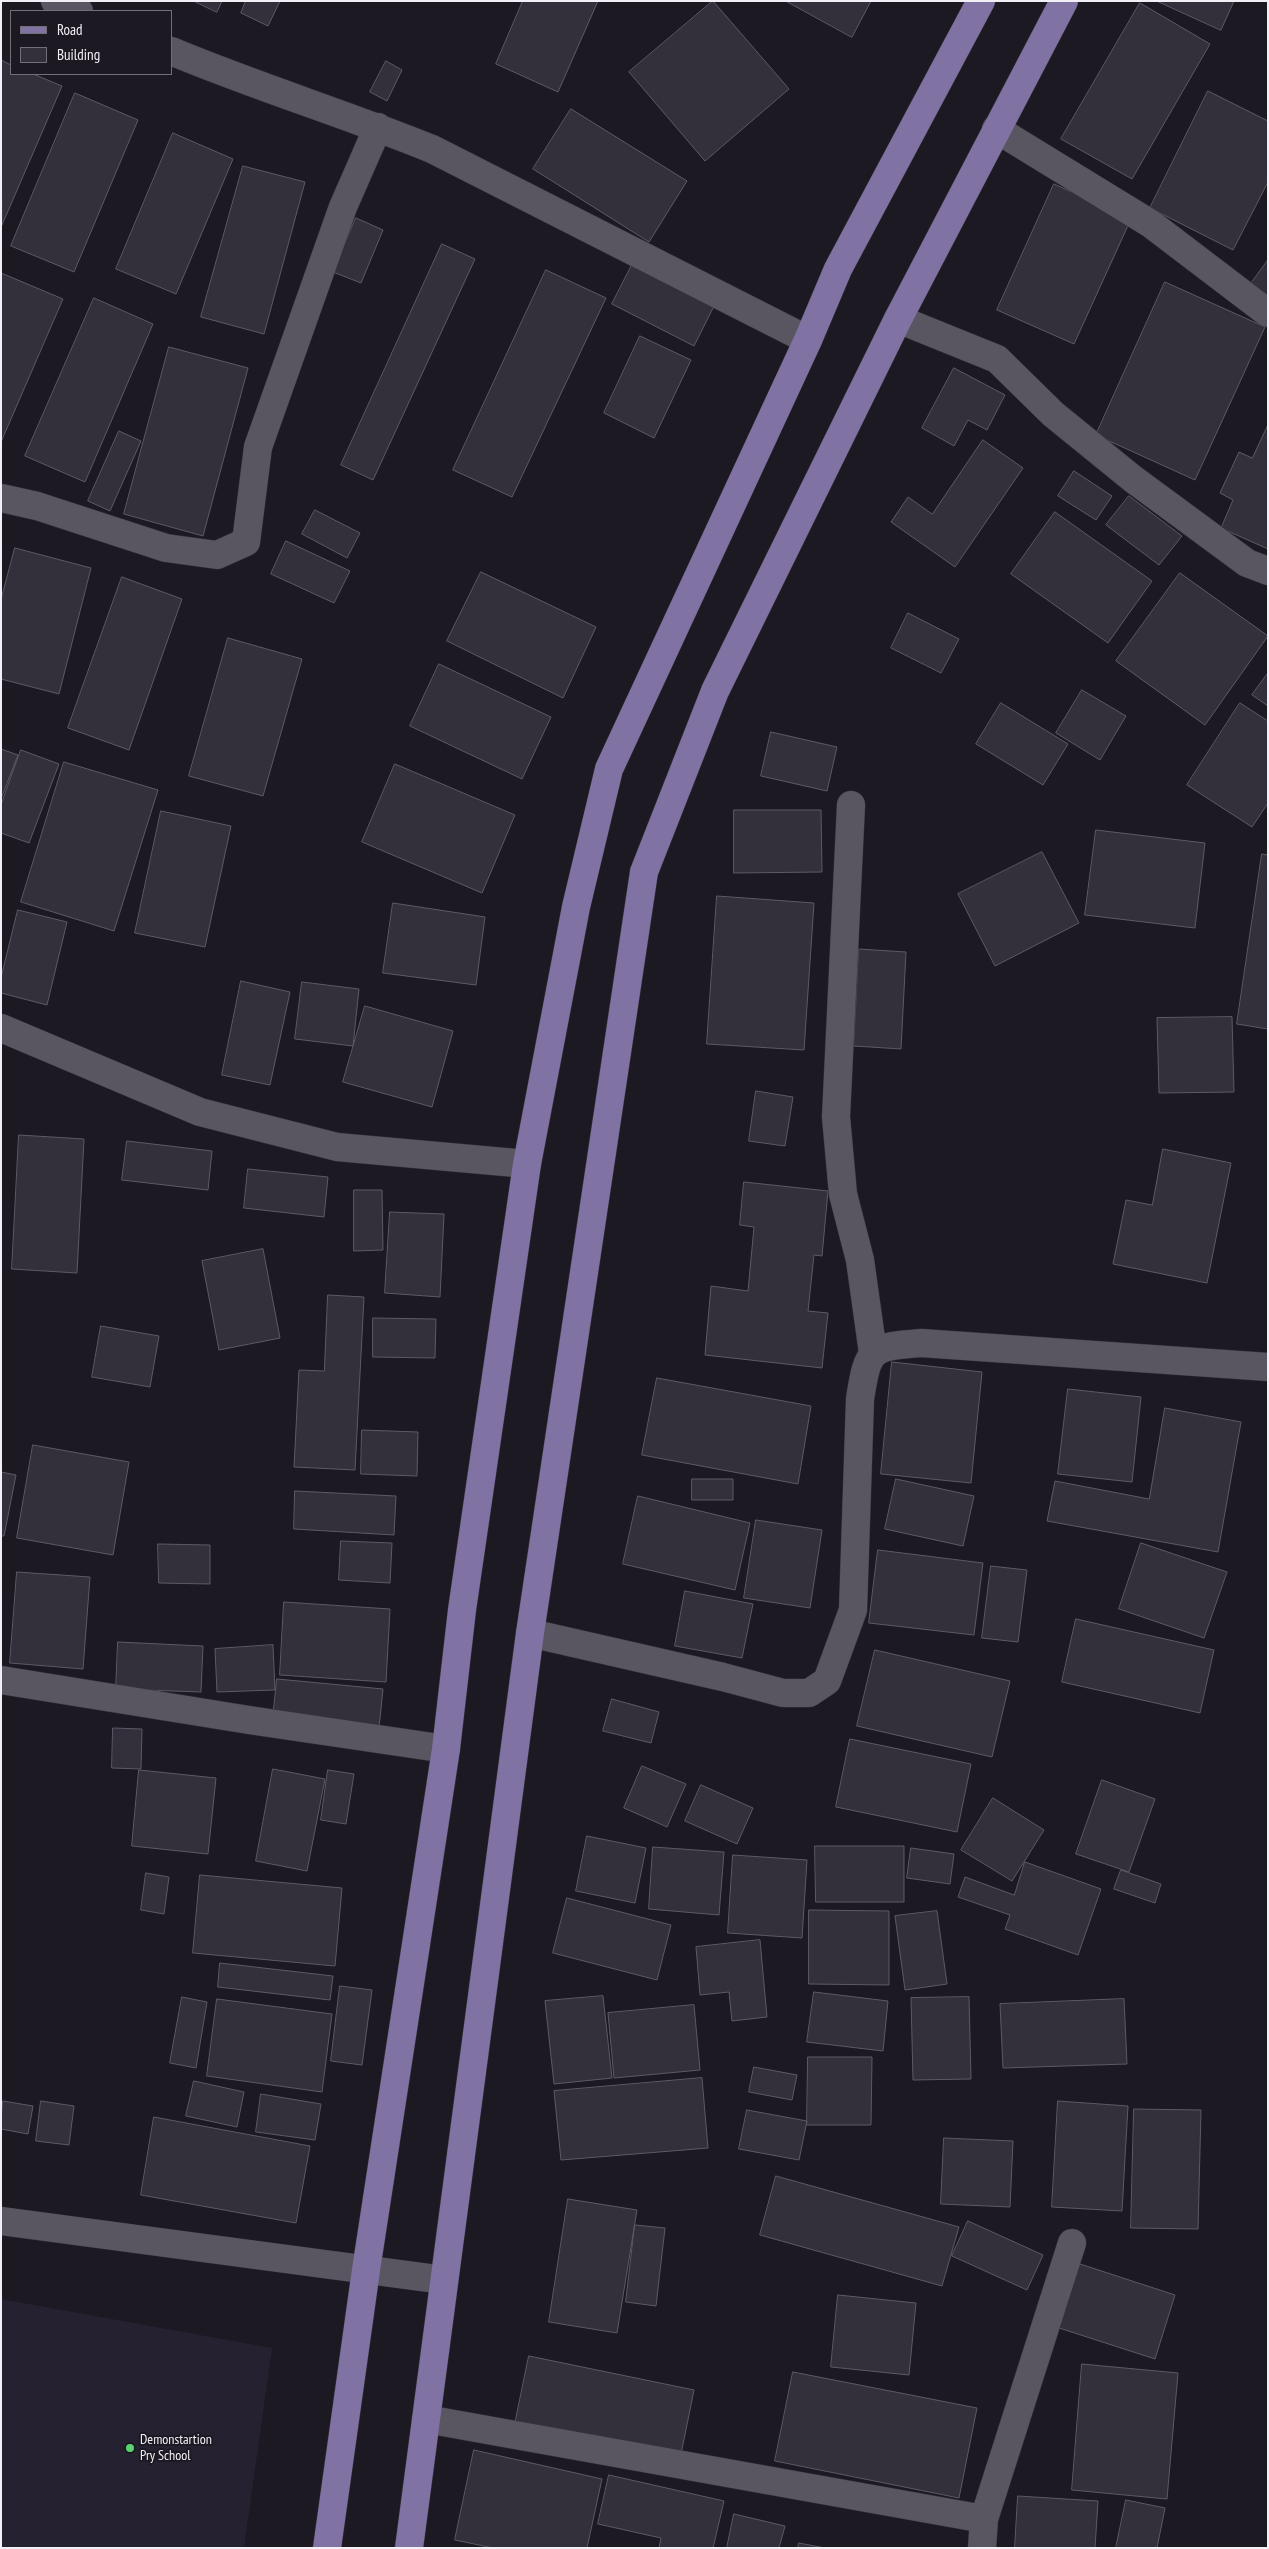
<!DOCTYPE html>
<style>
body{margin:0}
#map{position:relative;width:1269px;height:2549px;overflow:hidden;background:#1c1923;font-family:"PT Sans Narrow",sans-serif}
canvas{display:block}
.frame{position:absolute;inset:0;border:2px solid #f2f0f7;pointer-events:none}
.legend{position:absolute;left:10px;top:10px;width:162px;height:65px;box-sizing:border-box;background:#1c1923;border:1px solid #726f78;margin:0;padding:6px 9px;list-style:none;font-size:15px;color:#f2f0f7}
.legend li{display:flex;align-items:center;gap:10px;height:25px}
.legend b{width:25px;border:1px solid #726f78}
</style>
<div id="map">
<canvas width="1269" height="2549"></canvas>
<div class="frame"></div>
<ul class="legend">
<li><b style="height:6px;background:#8172a4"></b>Road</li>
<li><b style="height:14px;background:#33303b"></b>Building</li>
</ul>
</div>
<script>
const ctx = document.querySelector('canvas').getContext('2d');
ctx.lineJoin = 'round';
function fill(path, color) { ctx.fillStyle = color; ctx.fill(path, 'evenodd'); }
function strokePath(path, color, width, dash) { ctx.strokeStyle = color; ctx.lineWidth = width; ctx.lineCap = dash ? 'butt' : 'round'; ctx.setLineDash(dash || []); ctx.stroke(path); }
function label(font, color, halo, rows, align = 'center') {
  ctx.font = font + ' "PT Sans Narrow",sans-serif'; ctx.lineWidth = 4; ctx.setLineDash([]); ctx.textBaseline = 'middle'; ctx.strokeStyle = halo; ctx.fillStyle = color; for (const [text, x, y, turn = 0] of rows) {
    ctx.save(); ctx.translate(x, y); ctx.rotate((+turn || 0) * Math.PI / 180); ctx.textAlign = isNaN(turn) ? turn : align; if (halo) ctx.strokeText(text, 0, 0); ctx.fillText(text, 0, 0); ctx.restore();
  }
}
const built = new Path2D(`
 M1 2299 272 2348 244 2548H1Z`);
const building = new Path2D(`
 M194 1H222L217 12Z
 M246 1H280L268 26 241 13Z
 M523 1H598L558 92 496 64Z
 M713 1 789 89 705 161 629 72Z
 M786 1H871L852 37Z
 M1157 1H1234L1221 30Z
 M1140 3 1210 44 1132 179 1061 139Z
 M1 60 11 65V74H33L62 86 2 225Z
 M386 61 402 70 387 101 370 92Z
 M1208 91 1268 121V182L1233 250 1150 208Z
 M75 93 138 120 74 272 11 246Z
 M571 109 687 181 649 242 533 169Z
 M173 133 233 159 176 294 116 269Z
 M243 166 305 182 264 334 201 317Z
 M1054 184 1131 219 1074 344 997 310Z
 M356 218 383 230 361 283 333 272Z
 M442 244 475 259 373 480 341 465Z
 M1268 260V297L1250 285Z
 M632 265 714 306 694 346 612 304Z
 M546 270 606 298 512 497 453 470Z
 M1 273 63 299 1 442Z
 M1165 282 1265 327 1195 480 1096 435Z
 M94 298 153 324 85 482 25 456Z
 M640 336 691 360 654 438 604 413Z
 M169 347 248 368 203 536 124 514Z
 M954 368 1005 395 987 430 968 420 954 446 922 428Z
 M1268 425V549L1221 528 1233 500 1220 493 1239 452 1252 458Z
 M119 431 141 441 110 511 88 501Z
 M983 440 1023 468 955 567 891 522 908 497 932 514Z
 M1074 471 1112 496 1096 520 1058 496Z
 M1129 496 1182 536 1159 565 1106 525Z
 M315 510 360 533 347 558 302 534Z
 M1055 512 1152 581 1108 643 1011 574Z
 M286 541 350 571 334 603 271 574Z
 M15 548 91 568 59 694 1 679V600Z
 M481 572 596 627 563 698 447 641Z
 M1180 573 1268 636 1205 725 1116 661Z
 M122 577 182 599 129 750 68 728Z
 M908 613 959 639 941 673 891 648Z
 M228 638 302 659 263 796 189 776Z
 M439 664 551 717 522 779 410 726Z
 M1268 673V706L1252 695Z
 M1082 690 1126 716 1100 760 1056 733Z
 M1001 703 1068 744 1043 785 976 744Z
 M1240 703 1268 721V803L1252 827 1187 785Z
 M771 732 837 747 827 791 761 776Z
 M1 749 18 755 1 799Z
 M21 750 59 764 29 843 1 833V805Z
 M64 762 158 790 114 931 21 902Z
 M395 764 515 815 482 893 362 842Z
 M734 810H821L822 872 734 873Z
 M161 811 231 826 205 947 135 933Z
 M1096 830 1205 843 1195 928 1085 915Z
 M1042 852 1079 923 995 966 958 894Z
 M1262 854 1268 855V1029L1237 1024Z
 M717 896 814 903 804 1050 707 1044Z
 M393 903 485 917 476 985 383 973Z
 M18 910 67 922 47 1005 1 993V978Z
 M859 949 906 952 901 1049 854 1046Z
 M241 981 290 992 270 1085 222 1075Z
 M302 982 359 989 353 1046 295 1039Z
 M365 1006 453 1031 432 1107 343 1082Z
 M1232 1017 1234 1092 1159 1093 1157 1018Z
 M756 1091 793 1097 785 1146 749 1141Z
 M19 1135 84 1139 77 1273 12 1269Z
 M127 1141 212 1151 208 1190 122 1180Z
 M1163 1149 1231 1163 1207 1283 1113 1264 1126 1200 1152 1205Z
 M248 1169 328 1177 324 1217 244 1208Z
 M744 1182 828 1191 822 1256 814 1255 808 1311 828 1313 822 1368 705 1355 711 1286 748 1291 754 1227 740 1225Z
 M354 1190H382L383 1250 354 1251Z
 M390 1212 444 1214 440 1297 385 1293Z
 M263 1249 280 1338 219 1350 202 1261Z
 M328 1295 364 1297 355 1470 294 1467 299 1370 324 1371Z
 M373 1318 436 1319 435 1358 373 1357Z
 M101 1326 159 1336 150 1387 92 1377Z
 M892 1362 982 1372 971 1483 881 1474Z
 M657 1378 811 1406 798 1484 642 1455Z
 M1068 1389 1141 1397 1132 1482 1058 1474Z
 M1165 1408 1241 1422 1218 1552 1047 1521 1055 1481 1149 1499Z
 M362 1430 418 1432 417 1476 361 1474Z
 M33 1445 129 1462 113 1555 17 1538Z
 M1 1472 16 1475 4 1536H1Z
 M692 1479H733V1500H692Z
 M896 1479 974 1496 963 1546 885 1529Z
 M295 1491 396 1496 394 1535 294 1529Z
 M638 1496 750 1523 735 1590 623 1564Z
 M756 1520 822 1530 810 1608 744 1598Z
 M341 1541 392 1543 390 1583 339 1580Z
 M1141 1543 1227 1572 1204 1638 1119 1609Z
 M158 1544 210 1545V1584L159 1583Z
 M878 1550 983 1563 974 1635 869 1623Z
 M991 1566 1027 1570 1018 1642 982 1638Z
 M17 1572 90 1577 83 1669 10 1663Z
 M685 1591 753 1604 742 1658 675 1646Z
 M284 1602 390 1609 386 1682 280 1675Z
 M1076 1619 1214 1650 1200 1713 1062 1682Z
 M118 1642 203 1646 201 1692 116 1689Z
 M273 1645 275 1690 217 1692 215 1649Z
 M875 1650 1010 1681 992 1757 857 1726Z
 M277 1679 383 1689 379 1728 273 1718Z
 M612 1699 659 1712 651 1743 603 1731Z
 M113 1728 142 1729 141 1769 112 1768Z
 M850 1739 971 1764 957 1832 836 1807Z
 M642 1766 686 1784 667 1827 624 1808Z
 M273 1769 325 1779 307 1871 256 1861Z
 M139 1770 216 1778 208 1854 132 1846Z
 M328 1770 354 1774 346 1824 321 1820Z
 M1102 1780 1155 1799 1129 1872 1076 1854Z
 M701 1785 753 1808 737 1844 685 1821Z
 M993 1798 1044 1830 1012 1881 961 1850Z
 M587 1836 646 1848 635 1903 576 1891Z
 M815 1846H904V1902H816Z
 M653 1847 724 1852 719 1915 649 1909Z
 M911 1848 954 1854 950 1884 907 1878Z
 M733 1855 807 1860 802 1938 728 1933Z
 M1025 1862 1101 1889 1078 1955 1005 1929 1010 1915 958 1897 965 1877 1014 1895Z
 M1121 1870 1161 1884 1155 1903 1114 1889Z
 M146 1873 169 1877 164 1914 141 1910Z
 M200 1875 342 1888 335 1966 193 1953Z
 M567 1898 671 1925 657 1980 553 1953Z
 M809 1910 889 1911V1985L809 1984Z
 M937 1911 947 1984 905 1990 895 1916Z
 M760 1940 767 2017 732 2021 729 1992 700 1995 696 1947Z
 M220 1963 333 1976 330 2000 218 1987Z
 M340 1986 372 1990 362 2065 331 2061Z
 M814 1992 888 2001 883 2051 807 2042Z
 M603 1996 612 2078 554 2084 545 2001Z
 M182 1997 207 2002 196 2068 170 2063Z
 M969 1997 971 2079 913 2080 911 1998Z
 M217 1999 332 2014 322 2092 207 2076Z
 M1124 1999 1127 2064 1003 2068 1000 2004Z
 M694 2005 700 2070 614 2078 608 2013Z
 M808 2057H872L871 2125H807Z
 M754 2067 797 2075 792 2100 749 2092Z
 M702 2078 708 2148 561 2160 554 2091Z
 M194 2081 244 2092 237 2127 186 2116Z
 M261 2094 321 2104 315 2140 256 2132Z
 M3 2101 33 2106 28 2134 1 2129Z
 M41 2101 74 2106 69 2145 36 2141Z
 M1058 2101 1128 2106 1122 2211 1052 2207Z
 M1134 2109 1201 2110 1198 2229 1131 2228Z
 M747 2110 807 2121 799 2160 739 2149Z
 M154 2117 310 2146 296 2223 141 2195Z
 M944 2138 1013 2141 1010 2207 941 2204Z
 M776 2176 959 2227 942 2286 760 2235Z
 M568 2199 637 2210 617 2333 549 2322Z
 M968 2221 1043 2255 1027 2290 952 2256Z
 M635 2225 665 2228 656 2306 626 2302Z
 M1077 2263 1175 2295 1155 2359 1056 2327Z
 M838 2295 916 2303 909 2375 831 2367Z
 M529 2356 694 2390 679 2464 514 2429Z
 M1082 2364 1178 2373 1167 2499 1072 2490Z
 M793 2372 977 2408 959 2498 775 2461Z
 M474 2450 602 2479 587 2548H493L455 2540Z
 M609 2475 724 2501 713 2548H659L661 2538 598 2524Z
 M1018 2496 1098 2501 1095 2548H1015Z
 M1126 2500 1165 2508 1157 2548H1116Z
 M734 2514 785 2526 779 2548H727Z
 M799 2543 825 2548H798Z`);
const minor = new Path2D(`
 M55 1 79 11
 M171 51C257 87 346 114 432 149L808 340
 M996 129 1151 224 1268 313
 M898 319 997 359 1053 414 1133 479 1247 563 1268 571
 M1 498 37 506 166 548 217 555 246 542 258 447 343 207 378 127
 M851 805 836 1117 843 1194 860 1260 873 1353
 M1 1028 200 1112 337 1147 527 1164
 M530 1633 723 1677 783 1693H809L827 1681 853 1610 860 1399C868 1348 870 1347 921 1343L1268 1367
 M1 1680 249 1720 446 1749
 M1 2221 444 2280
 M426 2419 984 2519
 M982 2548 984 2519 1072 2243`);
const major = new Path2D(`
 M327 2548 366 2270 446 1749 462 1610 527 1164 576 907 609 769 808 340 838 269 981 1
 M409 2548 530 1633 644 872 715 691 898 319 1064 1`);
const markers = [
 [130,2448,5,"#59d56f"]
];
const poiNames = [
 ["Demonstartion",140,2440],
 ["Pry School",140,2456]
];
fill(built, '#252131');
fill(building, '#33303b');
strokePath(building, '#5d5a66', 1);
strokePath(minor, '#36343c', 29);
strokePath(major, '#36343c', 29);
strokePath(minor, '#595662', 28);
strokePath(major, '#8172a4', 28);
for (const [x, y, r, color] of markers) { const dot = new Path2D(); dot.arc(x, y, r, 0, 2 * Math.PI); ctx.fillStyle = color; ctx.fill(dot); strokePath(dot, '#1c1923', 2); }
label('14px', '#f2f0f7', '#1c1923', poiNames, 'left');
</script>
